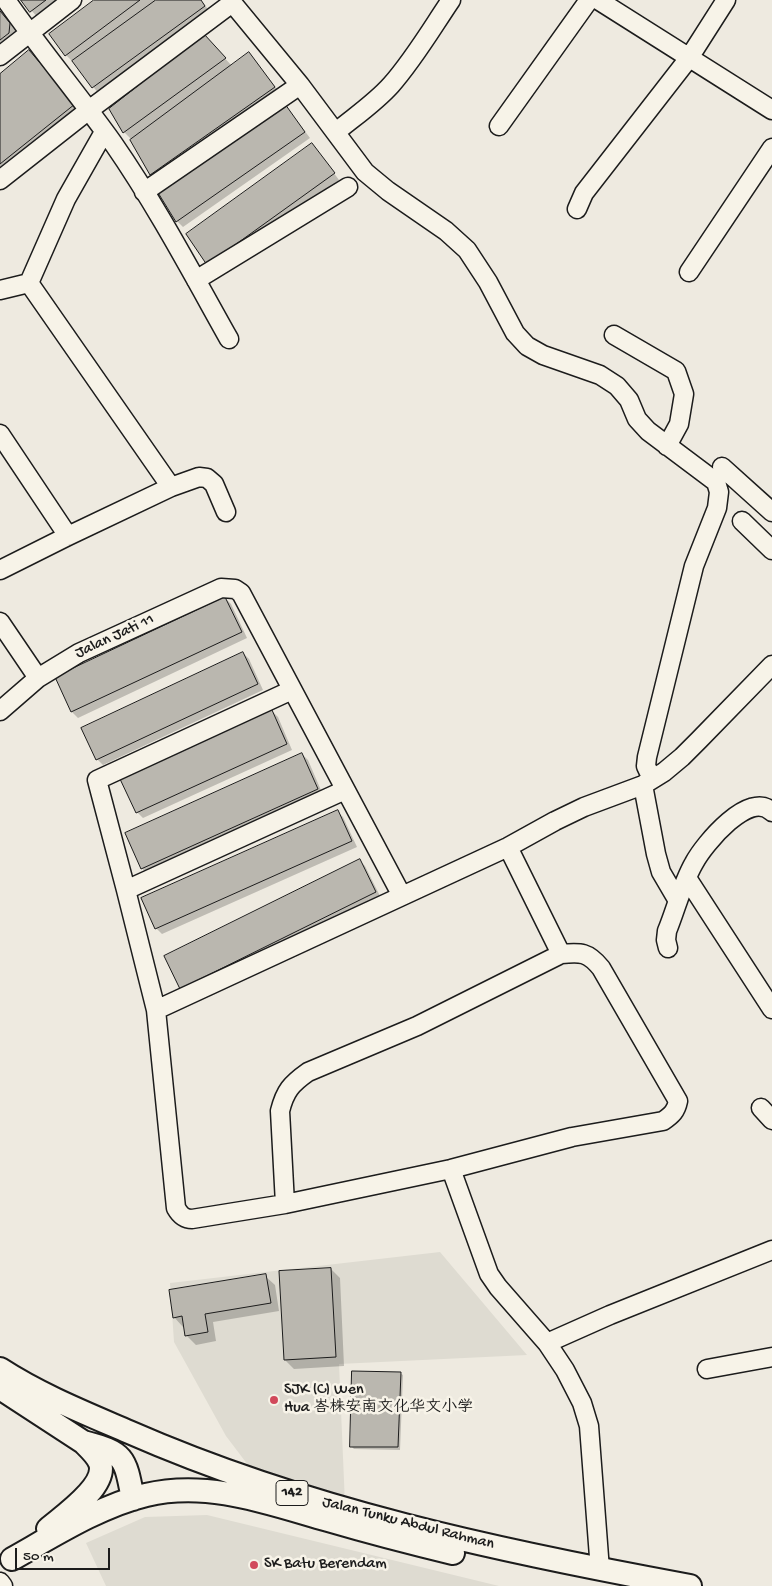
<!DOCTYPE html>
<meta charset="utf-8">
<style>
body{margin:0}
#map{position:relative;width:772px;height:1586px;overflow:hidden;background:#eeeae0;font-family:"Gochi Hand",sans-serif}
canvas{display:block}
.scale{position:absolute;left:15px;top:1548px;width:95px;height:22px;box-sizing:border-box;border:2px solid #1c1c1c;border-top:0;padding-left:6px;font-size:15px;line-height:18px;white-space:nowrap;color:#1c1c1c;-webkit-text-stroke:4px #f7f3e8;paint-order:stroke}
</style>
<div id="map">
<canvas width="772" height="1586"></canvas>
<div class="scale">50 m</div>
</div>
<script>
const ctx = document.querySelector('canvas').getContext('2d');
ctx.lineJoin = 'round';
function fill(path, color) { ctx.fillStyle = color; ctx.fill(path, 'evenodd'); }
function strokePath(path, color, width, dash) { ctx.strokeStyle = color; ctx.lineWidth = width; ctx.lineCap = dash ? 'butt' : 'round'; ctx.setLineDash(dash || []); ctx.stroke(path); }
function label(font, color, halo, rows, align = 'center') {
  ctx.font = font + ' "Gochi Hand","LXGW WenKai TC",sans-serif'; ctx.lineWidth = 5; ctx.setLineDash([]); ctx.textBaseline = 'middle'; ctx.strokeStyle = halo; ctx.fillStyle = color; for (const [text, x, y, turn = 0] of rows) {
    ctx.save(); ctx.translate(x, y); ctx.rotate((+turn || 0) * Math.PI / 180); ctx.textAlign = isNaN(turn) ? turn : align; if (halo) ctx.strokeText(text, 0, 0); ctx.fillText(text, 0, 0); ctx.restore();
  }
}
const built = new Path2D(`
 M440 1252 527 1355 339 1364 345 1504 251 1469 226 1436 174 1342 170 1283Z
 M207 1515 499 1586H106L86 1543 145 1517Z`);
const shadow = new Path2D(`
 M23 0H60L37 17Z
 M96 0H201L210 12 98 93 73 60 72 61 66 55Z
 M0 9 21 36 0 62Z
 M209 41 232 66 249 53 280 93 157 180 151 174 132 140 124 132 110 109Z
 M29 52 87 117 0 185V75Z
 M285 105 310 138 183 227 177 221Z
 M317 150 339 180 214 270 208 264Z
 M225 598 231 604 247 638 78 718 72 712 56 678Z
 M243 653 249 659 263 690 103 765 97 759Z
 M272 711 278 717 292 750 143 818 137 812Z
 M302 754 308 760 323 795 147 874 142 868Z
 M337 811 343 817 357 847 162 934 156 928Z
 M359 860 365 866 381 898 187 994 181 988Z
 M331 1269 340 1278 344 1366 294 1369 285 1360Z
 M265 1276 275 1285 279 1311 213 1322 216 1341 196 1345 187 1336 185 1326 183 1327 174 1317Z
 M400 1373 403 1375 400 1450 354 1449 351 1446Z`);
const building = new Path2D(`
 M21 0H46L30 12Z
 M94 0H140L65 56 49 34Z
 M156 0H201L205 6 92 88 72 61Z
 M0 11 10 23 9 33 0 40Z
 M204 34 226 58 123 133 109 109Z
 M29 50 75 104 0 164V74Z
 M249 52 275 87 150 175 130 140Z
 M285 104 305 132 176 222 157 191Z
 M312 143 335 173 207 265 186 234Z
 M225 597 242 632 71 712 55 677Z
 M243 652 258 684 96 760 81 728Z
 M272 710 287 744 136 813 120 779Z
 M302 753 318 789 141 869 125 833Z
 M338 810 352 841 155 929 141 898Z
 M360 859 376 892 180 989 164 956Z
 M331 1268 336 1357 284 1360 279 1271Z
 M266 1274 271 1303 205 1314 208 1332 185 1336 182 1316 173 1318 169 1290Z
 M352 1371 401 1372 398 1447H350Z`);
const minor = new Path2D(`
 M6 0C40 49 78 94 113 143 156 205 192 273 229 339
 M230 0 300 85 365 172 388 191 446 231 467 250 488 282 515 333 527 346 543 355 600 375 617 386 629 400 637 419 648 431 716 482 719 492 717 508 694 566 647 757 646 766 652 779
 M598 0 772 110
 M0 56 72 0
 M499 126 589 0
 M336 132C354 117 375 103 391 85 414 59 432 28 451 0
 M0 180 89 110 232 3
 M144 192 300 85
 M577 209 584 193 689 58 726 0
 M689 272 772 148
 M196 280 348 187
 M29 283 66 199 104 132
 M0 290 29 283 171 487
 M614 335 676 371 684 394 679 424 667 446
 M0 434 68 536
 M722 467 772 512
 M742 521 772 550
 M0 570 68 536 171 487 199 477 207 478 214 484 226 512
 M0 622 38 678
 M0 711 38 678 79 653 221 588 235 589 241 593 402 896
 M643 785 656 854 661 872 678 901
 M508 847 561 954
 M687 878 772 1009
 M126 890 345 790
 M668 948 666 940 667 931C676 909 682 884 694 863 704 844 750 789 772 812
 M156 1010 508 847 555 821 584 807 643 785 664 772 682 757 699 740 772 665
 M761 1108 772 1120
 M451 1169 489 1274 498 1287 547 1343 565 1370 582 1403 589 1426 600 1570
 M285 1204 280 1111C285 1091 291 1084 308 1072L417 1026 561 954C581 952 588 952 601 968L678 1101C676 1111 672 1115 663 1121L572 1137 451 1169 285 1204 192 1219C184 1219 180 1215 176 1208L156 1010 126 890 97 780 292 690
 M547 1343 610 1315 772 1250
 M707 1369 772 1357
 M0 1582 3 1586`);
const major = new Path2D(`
 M0 1369C40 1395 85 1413 129 1432 307 1510 499 1551 690 1586
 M0 1388 83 1442C89 1448 97 1455 100 1463 108 1486 63 1516 48 1529
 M83 1442C125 1453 125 1457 133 1499
 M12 1559C53 1536 100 1506 146 1495 208 1480 268 1503 328 1520 369 1532 411 1543 453 1553`);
const markers = [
 [274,1400,5,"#d1495b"],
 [254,1565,5,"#d1495b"]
];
const shields = [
 [292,1493,32]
];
const shieldNames = [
 ["142",292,1493]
];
const streetNames = [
 ["Jalan Jati 11",115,637,-25],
 ["Jalan Tunku Abdul Rahman",408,1524,14]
];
const poiNames = [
 ["SJK (C) Wen",284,1391],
 ["Hua 峇株安南文化华文小学",284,1409],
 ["SK Batu Berendam",264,1565]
];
fill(built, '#dedbd1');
fill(shadow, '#0003');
fill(building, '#bab7af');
strokePath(building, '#1c1c1c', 1);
strokePath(minor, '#1c1c1c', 21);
strokePath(major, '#1c1c1c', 26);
strokePath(minor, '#f7f3e8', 18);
strokePath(major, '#f7f3e8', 22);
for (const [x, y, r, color] of markers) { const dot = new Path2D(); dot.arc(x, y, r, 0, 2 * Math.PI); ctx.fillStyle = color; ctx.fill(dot); strokePath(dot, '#f7f3e8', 2); }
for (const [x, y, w] of shields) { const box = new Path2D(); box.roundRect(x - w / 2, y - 12.5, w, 25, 4); ctx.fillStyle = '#f7f3e8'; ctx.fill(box); strokePath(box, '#1c1c1c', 1); }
label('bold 15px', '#1c1c1c', null, shieldNames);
label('16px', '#1c1c1c', '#f7f3e8', streetNames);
label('16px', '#1c1c1c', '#f7f3e8', poiNames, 'left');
</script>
